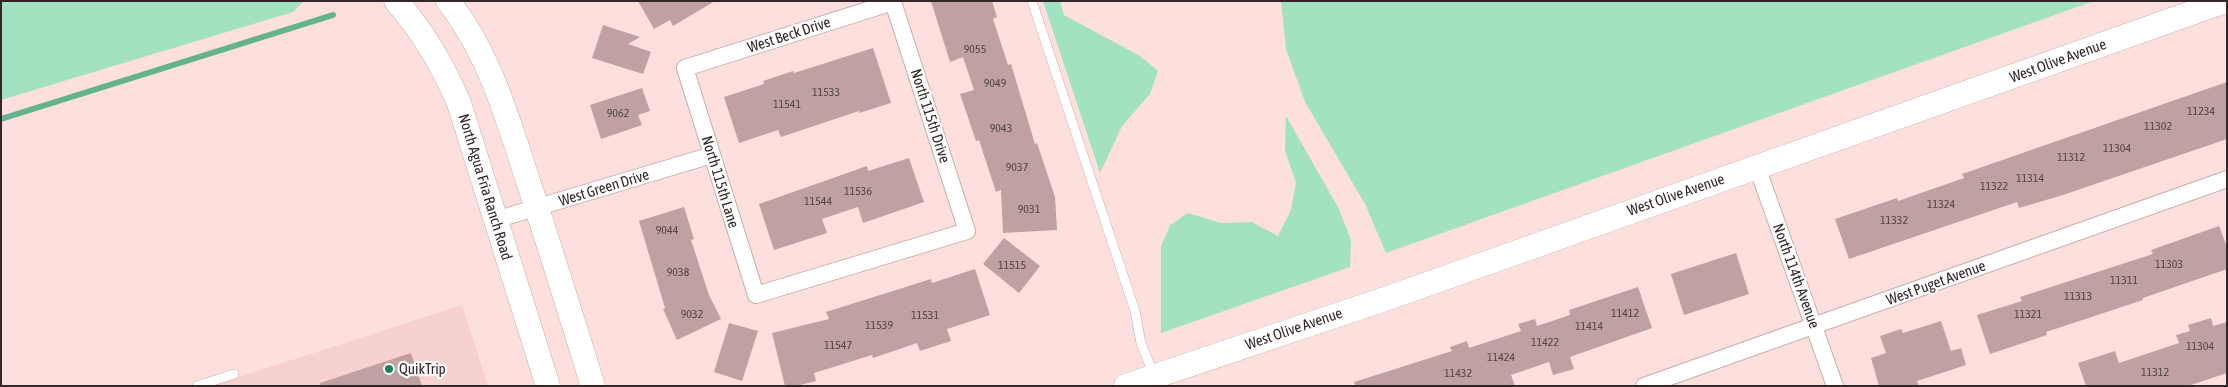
<!DOCTYPE html>
<style>
body{margin:0}
#map{position:relative;width:2228px;height:387px;overflow:hidden;background:#fddfde;font-family:"Asap Condensed",sans-serif}
canvas{display:block}
.frame{position:absolute;inset:0;border:2px solid #332727;pointer-events:none}
</style>
<div id="map">
<canvas width="2228" height="387"></canvas>
<div class="frame"></div>
</div>
<script>
const ctx = document.querySelector('canvas').getContext('2d');
ctx.lineJoin = 'round';
function fill(path, color) { ctx.fillStyle = color; ctx.fill(path, 'evenodd'); }
function strokePath(path, color, width, dash) { ctx.strokeStyle = color; ctx.lineWidth = width; ctx.lineCap = dash ? 'butt' : 'round'; ctx.setLineDash(dash || []); ctx.stroke(path); }
function label(font, color, halo, rows, align = 'center') {
  ctx.font = font + ' "Asap Condensed",sans-serif'; ctx.lineWidth = 4.5; ctx.setLineDash([]); ctx.textBaseline = 'middle'; ctx.strokeStyle = halo; ctx.fillStyle = color; for (const [text, x, y, turn = 0] of rows) {
    ctx.save(); ctx.translate(x, y); ctx.rotate((+turn || 0) * Math.PI / 180); ctx.textAlign = isNaN(turn) ? turn : align; if (halo) ctx.strokeText(text, 0, 0); ctx.fillText(text, 0, 0); ctx.restore();
  }
}
const built = new Path2D(`
 M462 305 488 386H211Z`);
const green = new Path2D(`
 M1 1H304L293 12 1 100Z
 M1043 1H1060L1064 15 1140 56 1158 71 1150 94 1122 126 1100 173Z
 M1281 1H2094L1386 253 1365 204 1305 102 1286 49Z
 M1286 116 1339 209 1351 240 1350 267 1161 333V247L1170 225 1188 213 1221 223 1252 222 1278 236 1291 210 1296 182 1285 151Z`);
const stream = new Path2D(`
 M1 119 333 15`);
const building = new Path2D(`
 M638 1H715L673 26 670 20 654 29Z
 M931 1H992L997 17 993 19 1008 65 1011 64 1035 144 1037 143 1055 197 1057 230 1003 233 1001 190 996 192 979 140 976 141 960 94 974 90 963 57 950 62Z
 M603 25 640 37 628 44 651 52 643 74 592 58Z
 M873 48 891 103 859 113V111L781 137 778 130 739 143 724 97 764 84 763 81 793 71 794 73Z
 M2227 82V139L2063 195 2019 208 2017 202 1849 259 1835 219 1897 198 1898 201 1964 178 1962 174Z
 M642 88 650 111 638 115 642 125 601 139 590 105Z
 M909 158 924 202 863 223 858 207 822 219 827 233 774 250 759 204 867 166 868 171Z
 M684 207 694 239 691 240 709 295 721 319 677 340 663 309 665 308 639 221Z
 M2219 226 2227 247V269L2143 298V300L2046 332 2047 335 1990 354 1977 315 2022 301 2020 297 2153 254 2151 250Z
 M1004 238 1040 266 1019 293 983 264Z
 M1736 253 1749 294 1684 315 1671 274Z
 M975 269 990 315 947 329 951 341 920 351 917 343 873 358 872 355 814 373 816 381 796 386H785L772 333 829 319 826 312 931 279 932 283Z
 M1638 287 1652 328 1570 357 1574 369 1553 375 1549 362 1511 375 1515 386H1355L1354 382 1452 351 1450 347 1467 341 1469 348 1521 331 1518 324 1535 319 1537 326 1570 315 1569 310Z
 M2211 318 2213 326 2227 322V373L2188 386H2086L2078 363 2115 351 2119 363 2179 343 2176 335 2190 331 2188 325Z
 M1941 321 1951 351 1961 348 1966 365 1917 381 1919 386H1879L1871 358 1886 353 1880 336 1901 329 1903 333Z
 M729 323 758 331 742 381 714 372Z
 M411 353 422 386H321L320 383Z`);
const lane = new Path2D(`
 M1032 1 1135 311 1141 343 1154 376
 M197 386 234 374`);
const street = new Path2D(`
 M893 1V2L967 231 756 295 685 68 893 2
 M1757 167 1835 386
 M495 220 712 155
 M1644 386 2227 179`);
const secondary = new Path2D(`
 M396 1C423 31 443 66 459 103L548 386
 M448 1C490 54 508 120 529 184 551 251 572 318 593 386
 M1126 386 1388 298 2225 1`);
const markers = [
 [389,369,5,"#1e815a"]
];
const numberNames = [
 ["9055",975,49],
 ["9049",995,83],
 ["11533",826,92],
 ["11541",787,104],
 ["11234",2201,111],
 ["9062",618,113],
 ["11302",2158,126],
 ["9043",1001,128],
 ["11304",2117,148],
 ["11312",2071,157],
 ["9037",1017,167],
 ["11314",2030,178],
 ["11322",1994,186],
 ["11536",858,191],
 ["11544",818,201],
 ["11324",1941,204],
 ["9031",1029,209],
 ["11332",1894,220],
 ["9044",667,230],
 ["11303",2169,264],
 ["11515",1012,265],
 ["9038",678,272],
 ["11311",2124,280],
 ["11313",2078,296],
 ["11412",1625,313],
 ["9032",692,314],
 ["11321",2028,314],
 ["11531",925,315],
 ["11539",879,325],
 ["11414",1589,326],
 ["11422",1545,342],
 ["11547",838,345],
 ["11304",2200,346],
 ["11424",1501,357],
 ["11312",2155,372],
 ["11432",1458,373]
];
const streetNames = [
 ["West Beck Drive",789,35,-18],
 ["West Olive Avenue",2058,61,-20],
 ["North 115th Drive",930,116,72],
 ["North 115th Lane",720,182,73],
 ["North Agua Fria Ranch Road",485,187,73],
 ["West Green Drive",604,188,-17],
 ["West Olive Avenue",1676,195,-19],
 ["North 114th Avenue",1796,276,70],
 ["West Puget Avenue",1936,283,-20],
 ["West Olive Avenue",1294,329,-19]
];
const poiNames = [
 ["QuikTrip",399,369]
];
fill(built, '#f7d1d0');
fill(green, '#a2e2c1');
strokePath(stream, '#63b38d', 6);
fill(building, '#bea1a0');
strokePath(lane, '#c9acab', 10);
strokePath(street, '#c9acab', 18);
strokePath(secondary, '#c9acab', 25);
strokePath(lane, '#fff', 9);
strokePath(street, '#fff', 16);
strokePath(secondary, '#fff', 24);
for (const [x, y, r, color] of markers) { const dot = new Path2D(); dot.arc(x, y, r, 0, 2 * Math.PI); ctx.fillStyle = color; ctx.fill(dot); strokePath(dot, '#fff', 2); }
label('12px', '#564645', null, numberNames);
label('15px', '#332727', '#fff', streetNames);
label('15px', '#332727', '#fff', poiNames, 'left');
</script>
